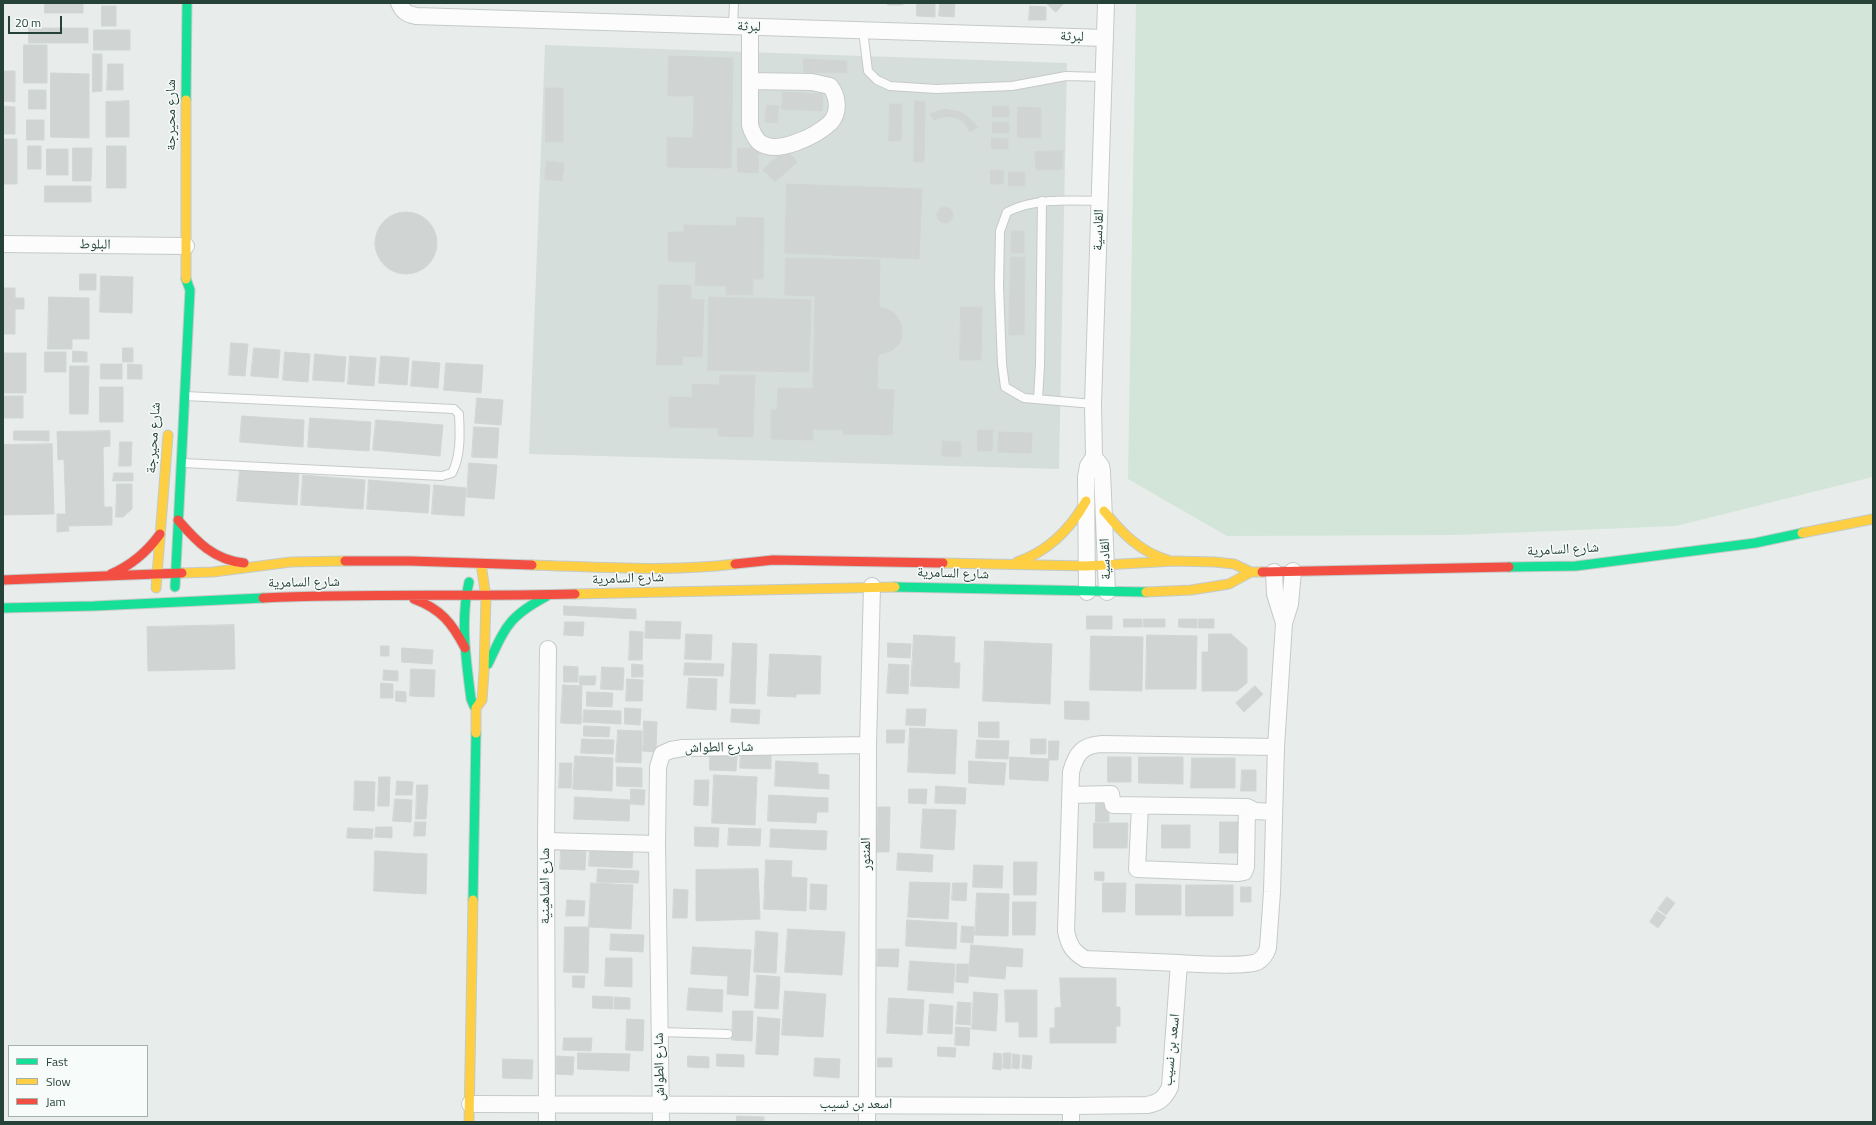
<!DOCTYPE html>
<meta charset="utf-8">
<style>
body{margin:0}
#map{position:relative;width:1876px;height:1125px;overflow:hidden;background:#e8edeb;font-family:"Titillium Web",sans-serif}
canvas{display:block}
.frame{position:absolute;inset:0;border:4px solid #254138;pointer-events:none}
.legend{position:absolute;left:8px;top:1045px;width:140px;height:72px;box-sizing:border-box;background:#f7fbf9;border:1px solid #a3b1ac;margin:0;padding:5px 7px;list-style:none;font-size:12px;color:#254138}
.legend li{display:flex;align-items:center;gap:8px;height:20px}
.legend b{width:20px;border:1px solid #a3b1ac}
.scale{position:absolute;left:8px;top:16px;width:54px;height:18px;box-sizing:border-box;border:2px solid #254138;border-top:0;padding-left:5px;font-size:12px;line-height:14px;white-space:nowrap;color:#254138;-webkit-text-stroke:3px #f7fbf9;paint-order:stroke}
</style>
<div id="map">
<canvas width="1876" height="1125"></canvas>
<div class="frame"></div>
<ul class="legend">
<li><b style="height:5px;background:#16e098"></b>Fast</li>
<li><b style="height:5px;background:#ffcf43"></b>Slow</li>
<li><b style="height:5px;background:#f24e42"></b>Jam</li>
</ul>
<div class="scale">20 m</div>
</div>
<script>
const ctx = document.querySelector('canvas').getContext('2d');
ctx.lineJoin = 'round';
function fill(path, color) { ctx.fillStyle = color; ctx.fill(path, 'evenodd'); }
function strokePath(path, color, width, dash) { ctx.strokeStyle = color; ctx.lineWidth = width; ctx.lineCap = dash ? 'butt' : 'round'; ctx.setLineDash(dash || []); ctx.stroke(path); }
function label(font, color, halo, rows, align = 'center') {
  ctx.font = font + ' "Titillium Web","Noto Naskh Arabic",sans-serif'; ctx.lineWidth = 3; ctx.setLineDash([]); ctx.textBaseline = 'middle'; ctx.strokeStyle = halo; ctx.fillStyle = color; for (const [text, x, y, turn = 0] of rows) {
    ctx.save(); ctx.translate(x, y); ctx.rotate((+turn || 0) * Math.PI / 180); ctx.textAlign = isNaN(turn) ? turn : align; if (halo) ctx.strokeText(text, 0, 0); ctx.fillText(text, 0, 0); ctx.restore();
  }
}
const built = new Path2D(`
 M545 45 1067 63 1059 469 529 454Z`);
const green = new Path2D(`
 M1136 3H1873V477L1676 526 1455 535 1227 536 1128 479Z`);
const building = new Path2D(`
 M45 3H83V13H45Z
 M888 3H903V5H888Z
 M917 3H935V17L917 16Z
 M940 3H955L954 17 939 16Z
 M1046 3H1064L1056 12Z
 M102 6H116V26H102Z
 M1030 6 1046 7V20H1029Z
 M29 28H88V43H29Z
 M94 30H130V50H94Z
 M24 45H47V83H24Z
 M93 54H102V91L93 92Z
 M669 56 733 58 731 168 667 167V137L693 138 694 96H668Z
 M804 59 847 61V73L804 72Z
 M108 64H123V90H107Z
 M3 71H15V102L3 101Z
 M51 73 89 74V138L51 137Z
 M546 88H563V142H546Z
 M29 90H46V109H29Z
 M783 92 823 94 822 111 782 109Z
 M129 101V137H106V102Z
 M915 101 925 102 924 162H914Z
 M890 104H902L901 141H889Z
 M767 105 779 106 777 123 765 122Z
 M3 106 15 107V134H3Z
 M993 106H1009V117H993Z
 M1018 107 1041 108V138L1018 137Z
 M945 109 960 112 967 116 978 127 970 132 963 121 957 118 946 116 934 120 930 114Z
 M27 120H44V140H27Z
 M993 122H1009V133H993Z
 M992 138 1008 139V149H992Z
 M3 139H17V184H3Z
 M28 146H41V169H28Z
 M107 146H126V188H107Z
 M73 148H92L91 181H73Z
 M738 148H759L758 173 738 172Z
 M47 149H68V175H47Z
 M786 149 797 162 775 182 763 170Z
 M1063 151V169L1036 170 1035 152Z
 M547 161 564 163 562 181 545 179Z
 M991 170 1004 171 1003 184H991Z
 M1009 172H1025V186H1009Z
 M787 184 922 189 919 259 785 253Z
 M45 186H91V202H45Z
 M937 215a8 8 0 1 1 16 0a8 8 0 1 1-16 0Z
 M375 243a31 31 0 1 1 62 0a31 31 0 1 1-62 0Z
 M737 217 764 218 763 279H753V295H726V286L695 285 696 262 668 261V232H684V225L736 226Z
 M1012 231H1024V253H1011Z
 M1011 257H1025L1024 335H1009Z
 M786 258 880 260 879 307 887 309 894 313 899 320 902 328V336L899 344 893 350 878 355 877 389 894 390 892 435 843 434V430L813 429V440L771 439V410H777L778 388 813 389 815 296 785 295Z
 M80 274H96V290H80Z
 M101 276 133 277 132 313 100 312Z
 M659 285H691V299L704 300 702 357 683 356 682 365H657Z
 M3 288H15V298H24V309H15V334H3Z
 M49 297 89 298V339H72V349H48Z
 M709 297 811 300 809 372 708 370Z
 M961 307H982L981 360H960Z
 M231 343 248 344 245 376 229 375Z
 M123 348H133V362H123Z
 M254 348 280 350 278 378 251 376Z
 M73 351 87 352V362H73Z
 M45 352H66V372H45Z
 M285 352 310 354 308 382 283 380Z
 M3 353H26V393H3Z
 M315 354 346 357 344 382 313 380Z
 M350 356 376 358 374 386 348 384Z
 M381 356 409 358 407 385 379 383Z
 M413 361 440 363 438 388 411 386Z
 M446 363 483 365 481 393 444 390Z
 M101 364H122V379H101Z
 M128 364 142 365V379H128Z
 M70 366H89L88 414H70Z
 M720 375H755L753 437 718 436V428L669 427V397H692V384L719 385Z
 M100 387H123V422H100Z
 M3 396H23V418H3Z
 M477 398 503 400 501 425 475 423Z
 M242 416 304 420 303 447 240 442Z
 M310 418 371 422 369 451 308 447Z
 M376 420 443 425 440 456 373 450Z
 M474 427 499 428 497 458 472 457Z
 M978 430H993L992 451H978Z
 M14 431H49V441L14 440Z
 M110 431V446L103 447 104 507H112V525L68 526 69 531 57 532V514H66L64 459 58 460 57 432Z
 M999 432 1032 433 1031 453 998 452Z
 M943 441 961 442V457L942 456Z
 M120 442H132L131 466H119Z
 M52 444 54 514 4 515 3 445Z
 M469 463 497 465 494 499 467 497Z
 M240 469 299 474 297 505 237 501Z
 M114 473H133V481H113Z
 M303 475 365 480 363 509 301 505Z
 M369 480 430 485 428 513 367 509Z
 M117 484H132V509L123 517H116Z
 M434 485 466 488 464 516 432 514Z
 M564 606 636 609V619L564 615Z
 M1087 616H1112V629H1087Z
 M1124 619H1142V627H1124Z
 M1144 619H1165V627H1144Z
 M1179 619H1197V628L1179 627Z
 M1199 619H1214V628H1199Z
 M646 621 681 622 680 639 645 638Z
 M565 622H584L583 636 564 635Z
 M234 625 235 669 148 671 147 627Z
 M630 631 643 632 642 660H629Z
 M686 634 712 635 711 660 685 659Z
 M1209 634H1231L1247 648V683L1237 691H1202V652H1208Z
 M914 635 955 637 954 663H960L959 688 911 686Z
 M1147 635 1197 636 1196 689H1146Z
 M1091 636 1143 637 1142 691 1090 690Z
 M985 641 1052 644 1050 704 983 701Z
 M733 643 757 644 755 704 730 703Z
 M888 643 911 644 910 658 888 657Z
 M381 646H389V656H381Z
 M402 648 433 650 432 664 402 662Z
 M770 654 821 656 820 694H796V697L768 696Z
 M685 663 724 664 723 676 684 675Z
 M632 664 643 665V677H632Z
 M889 664 909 665 908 694 887 693Z
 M564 666 578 667V682H564Z
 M602 667 624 668 623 690 601 689Z
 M411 669 435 670 434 697 410 696Z
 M384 670 398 671V681L383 680Z
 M580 676H596L595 685H580Z
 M689 678 717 679 716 710 687 708Z
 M627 679 643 680 642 701H626Z
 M381 683 393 684V698H381Z
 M563 685 582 686 581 724 561 723Z
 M1255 686 1263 694 1244 712 1236 703Z
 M396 691 406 692V702L396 701Z
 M587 692 613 693 612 707 587 706Z
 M1065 701 1089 702V720L1065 719Z
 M625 708 641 709 640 725 625 724Z
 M732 709 760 710 759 724 731 722Z
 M907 709H926L925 726 906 725Z
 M584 710 621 711V724L583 722Z
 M644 721 657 722 656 752 643 751Z
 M979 722H999V738L979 737Z
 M584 726 610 727 609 737 584 736Z
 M910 728 957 730 955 774 908 772Z
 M618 730 642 731 641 763 616 762Z
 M887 730H905L904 743H887Z
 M582 739 614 740 613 754 581 753Z
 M1031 739H1046V754H1031Z
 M977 740 1009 741 1008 759 976 758Z
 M1049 741H1059L1058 760H1049Z
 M741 751 771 752V769L740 768Z
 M710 755 737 756 736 771 710 770Z
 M575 756 613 758 612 791 573 789Z
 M1010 757 1049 759 1048 781 1010 779Z
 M1108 757H1131V782H1108Z
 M1139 757H1183V784L1139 783Z
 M1192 758H1235V788H1191Z
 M776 761 818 763V774L829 775V789L775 786Z
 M969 761 1006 763 1004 785 969 783Z
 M560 763H572L571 788H559Z
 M617 767 642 768V787L617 786Z
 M1242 770H1256V791H1241Z
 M714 775 757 777 755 825 712 823Z
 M379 777H390L389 806H378Z
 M695 780H709L708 806 694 805Z
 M355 781 375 782 374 811 354 810Z
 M397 781 413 782 412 795H396Z
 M417 785H428L426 819H416Z
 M936 786 966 788 965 804 935 803Z
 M631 789 645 790 644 805 631 804Z
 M909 789H927L926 804 909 803Z
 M769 795 828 798V812H817L816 823 768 821Z
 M575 797 630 800 629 821 574 819Z
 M395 799 412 800 411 822 393 821Z
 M1096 801H1109V822H1096Z
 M878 807H890L889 852H876Z
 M923 809 956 810 954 850 921 848Z
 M415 822H426L425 836H414Z
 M1220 822H1241V853H1220Z
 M1094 823H1128L1127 848H1094Z
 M1162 825H1190V848H1162Z
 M376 827H392V838L375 837Z
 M695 827 719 828 718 847 695 846Z
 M348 828 373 829 372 839 347 838Z
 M729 828 761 829 760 846 728 845Z
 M771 829 827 831 826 850 770 847Z
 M561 849 586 850 585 870 560 869Z
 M590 849 633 851 632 868 589 866Z
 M375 851 427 854 426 894 374 891Z
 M898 853 933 855 932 872 897 870Z
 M766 860 792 861 791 877 807 878 806 911 764 909Z
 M1014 862H1037L1036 895H1014Z
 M974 865 1003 866 1002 888 973 887Z
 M598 869 639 871 638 883 597 882Z
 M758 869 760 919 696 921V870Z
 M1095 872H1104V881L1095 880Z
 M910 882 950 883 948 919 908 917Z
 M591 883 633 885 631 929 589 927Z
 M953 883H967L966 901 952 900Z
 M1103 883H1126L1125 912H1103Z
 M811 884 827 885 826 910 810 909Z
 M1136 884 1181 885V915H1136Z
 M1186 885H1233V916H1186Z
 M1241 887H1251V902H1241Z
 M674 889 688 890 687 918H673Z
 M977 893 1009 894 1008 936 975 935Z
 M1667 897 1675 903 1666 915 1658 909Z
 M567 900 585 901 584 916H566Z
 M1013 902H1036L1035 935H1013Z
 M1657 911 1666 917 1658 928 1650 922Z
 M907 920 957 923 956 949 906 946Z
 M962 926 974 927 973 943 961 942Z
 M565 927H589L588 973 564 972Z
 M788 929 845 932 842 975 785 972Z
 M756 931 778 933 776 973 754 972Z
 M611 934 644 935 643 952 610 950Z
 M971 945 1023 949 1022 967 1006 966 1005 979 969 976Z
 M693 947 751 950 748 996 727 994 728 976 691 974Z
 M878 949H899L898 967 877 966Z
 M606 958H632V987L605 986Z
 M910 961 955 964 953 993 908 990Z
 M957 964H969L968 983 956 982Z
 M757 975 780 977 778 1009 755 1008Z
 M573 976H585L584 988 573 987Z
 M1060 978H1116V1007H1120V1026H1116V1043H1050V1028H1055V1008L1061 1007Z
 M689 988 723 990 722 1012 687 1010Z
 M1005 990H1037V1037H1019V1022H1006Z
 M785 991 826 994 823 1037 782 1035Z
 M974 992 998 994 996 1031 972 1029Z
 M593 996 613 997V1009L593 1008Z
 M615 997 630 998V1009H615Z
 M889 998 924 1000 922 1035 887 1033Z
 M958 1002 971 1003 970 1025 956 1024Z
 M930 1004 953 1006 952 1034 928 1033Z
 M733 1011H753L752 1041 732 1040Z
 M758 1017 780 1019 778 1055 756 1054Z
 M627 1019 644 1020 643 1051 626 1050Z
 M956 1027 970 1028 969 1046 955 1045Z
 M564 1038H592L591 1051 563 1050Z
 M938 1047 956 1048 955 1057 938 1056Z
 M578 1053 630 1054 629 1071 578 1069Z
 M994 1053 1002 1054 1001 1070 993 1069Z
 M1004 1053H1011L1010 1069 1003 1068Z
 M717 1054 744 1055V1067L717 1066Z
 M1013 1054 1020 1055 1019 1069 1012 1068Z
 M1023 1055 1032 1056 1031 1069 1022 1068Z
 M557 1056 574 1057 573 1075 556 1074Z
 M688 1056 709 1057V1068L688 1067Z
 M815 1058 840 1059 839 1078 814 1076Z
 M878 1058H892V1067H878Z
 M503 1059 533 1060 532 1079 503 1078Z
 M737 1116 764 1117V1122H737Z`);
const lane = new Path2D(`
 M733 26 734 3
 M863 31 868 71 877 80 890 86 936 89 1012 86 1066 76 1104 77
 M1038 399 1040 365 1042 201
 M1093 404 1024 398 1005 387 1002 364 999 286 1000 231 1007 212C1036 198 1068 200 1100 201
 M183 463 442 476 452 473C461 456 460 433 459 414L454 409 185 396
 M659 1032 728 1034`);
const street = new Path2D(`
 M399 3C403 12 407 14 416 16L1105 38
 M1106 3 1093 404 1094 457 1101 466 1102 471 1107 592
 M750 27V125C752 132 754 137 759 142 776 156 816 136 830 123 840 113 838 96 830 86L812 82 750 81
 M3 244 186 246
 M1274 572 1275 594 1284 623
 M1087 592 1086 477 1088 466 1094 457
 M1071 795 1111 794 1113 805 1247 807 1255 811 1274 812
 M1140 806 1137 869 1239 873 1244 872 1246 867 1247 807
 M546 841 657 844
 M1179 963C1196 964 1243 967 1257 962 1263 959 1266 954 1268 948L1272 892 1276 747 1284 623 1290 604 1293 571
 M470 1104 1071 1106 1147 1105C1159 1103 1165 1098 1170 1087L1179 963 1085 959C1072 951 1069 945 1066 931L1071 772C1076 753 1083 745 1102 744L1276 747
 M547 1122 546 841 548 649
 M661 1122 657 844 658 767 662 754 671 750 683 748 868 745
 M867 1122 868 745 872 586
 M1071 1122V1106`);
const fast = new Path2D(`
 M186 100 187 3
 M1509 567 1576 566 1755 543 1802 533
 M469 582C460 620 466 660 471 699L474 706
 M175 587 190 290 186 279
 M895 587 1146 592
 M3 608 94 606 263 598
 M488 664C506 626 508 617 547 596
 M473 900 476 733`);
const slow = new Path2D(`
 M186 279V100
 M1104 511C1122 533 1140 552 1168 560
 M1802 533 1873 519
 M1017 562C1049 551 1070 530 1086 501
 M943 563 1086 566 1175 561 1215 562 1234 564 1251 572H1262
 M532 565C600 567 668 572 735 564
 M182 573 213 572 291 562 345 561
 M156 588 168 435
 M1146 592 1191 590 1229 584 1251 572
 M575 594 895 587
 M476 733V708L482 700 484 672 486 597 481 564
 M469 1122 473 900`);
const jam = new Path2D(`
 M178 520C197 542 214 560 244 563
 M345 561H410L532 565
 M735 564 773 560 943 563
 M1262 572 1509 567
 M111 574C132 565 147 552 160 534
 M3 580 182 573
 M263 598C367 593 471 597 575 594
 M414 599C441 609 452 623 465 648`);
const streetNames = [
 ["لبرثة",749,27,2],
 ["لبرثة",1072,37,2],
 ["شارع محيرجة",172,115,-90],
 ["القادسية",1099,230,-88],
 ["البلوط",95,245,1],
 ["شارع محيرجة",154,438,-86],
 ["شارع السامرية",1563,550,-3],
 ["القادسية",1106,559,-92],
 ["شارع السامرية",953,574,2],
 ["شارع السامرية",628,579,-2],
 ["شارع السامرية",304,583,-1],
 ["شارع الطواش",719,748,-1],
 ["المنثور",867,854,-90],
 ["شارع الشاهينية",546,886,-90],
 ["اسعد بن نسيب",1172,1050,-84],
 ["شارع الطواش",660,1067,-91],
 ["اسعد بن نسيب",856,1105]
];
fill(built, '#d6dedb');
fill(green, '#d2e5d8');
fill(building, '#d0d5d3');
strokePath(building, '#d1d6d4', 1);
strokePath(lane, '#c5cac8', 10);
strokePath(street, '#c5cac8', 18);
strokePath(fast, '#c4cac8', 11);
strokePath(slow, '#c4cac8', 11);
strokePath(jam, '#c4cac8', 11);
strokePath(lane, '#fcfcfc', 8);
strokePath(street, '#fcfcfc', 16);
strokePath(fast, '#16e098', 9);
strokePath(slow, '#ffcf43', 9);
strokePath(jam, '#f24e42', 9);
label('14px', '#254138', '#f7fbf9', streetNames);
</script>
